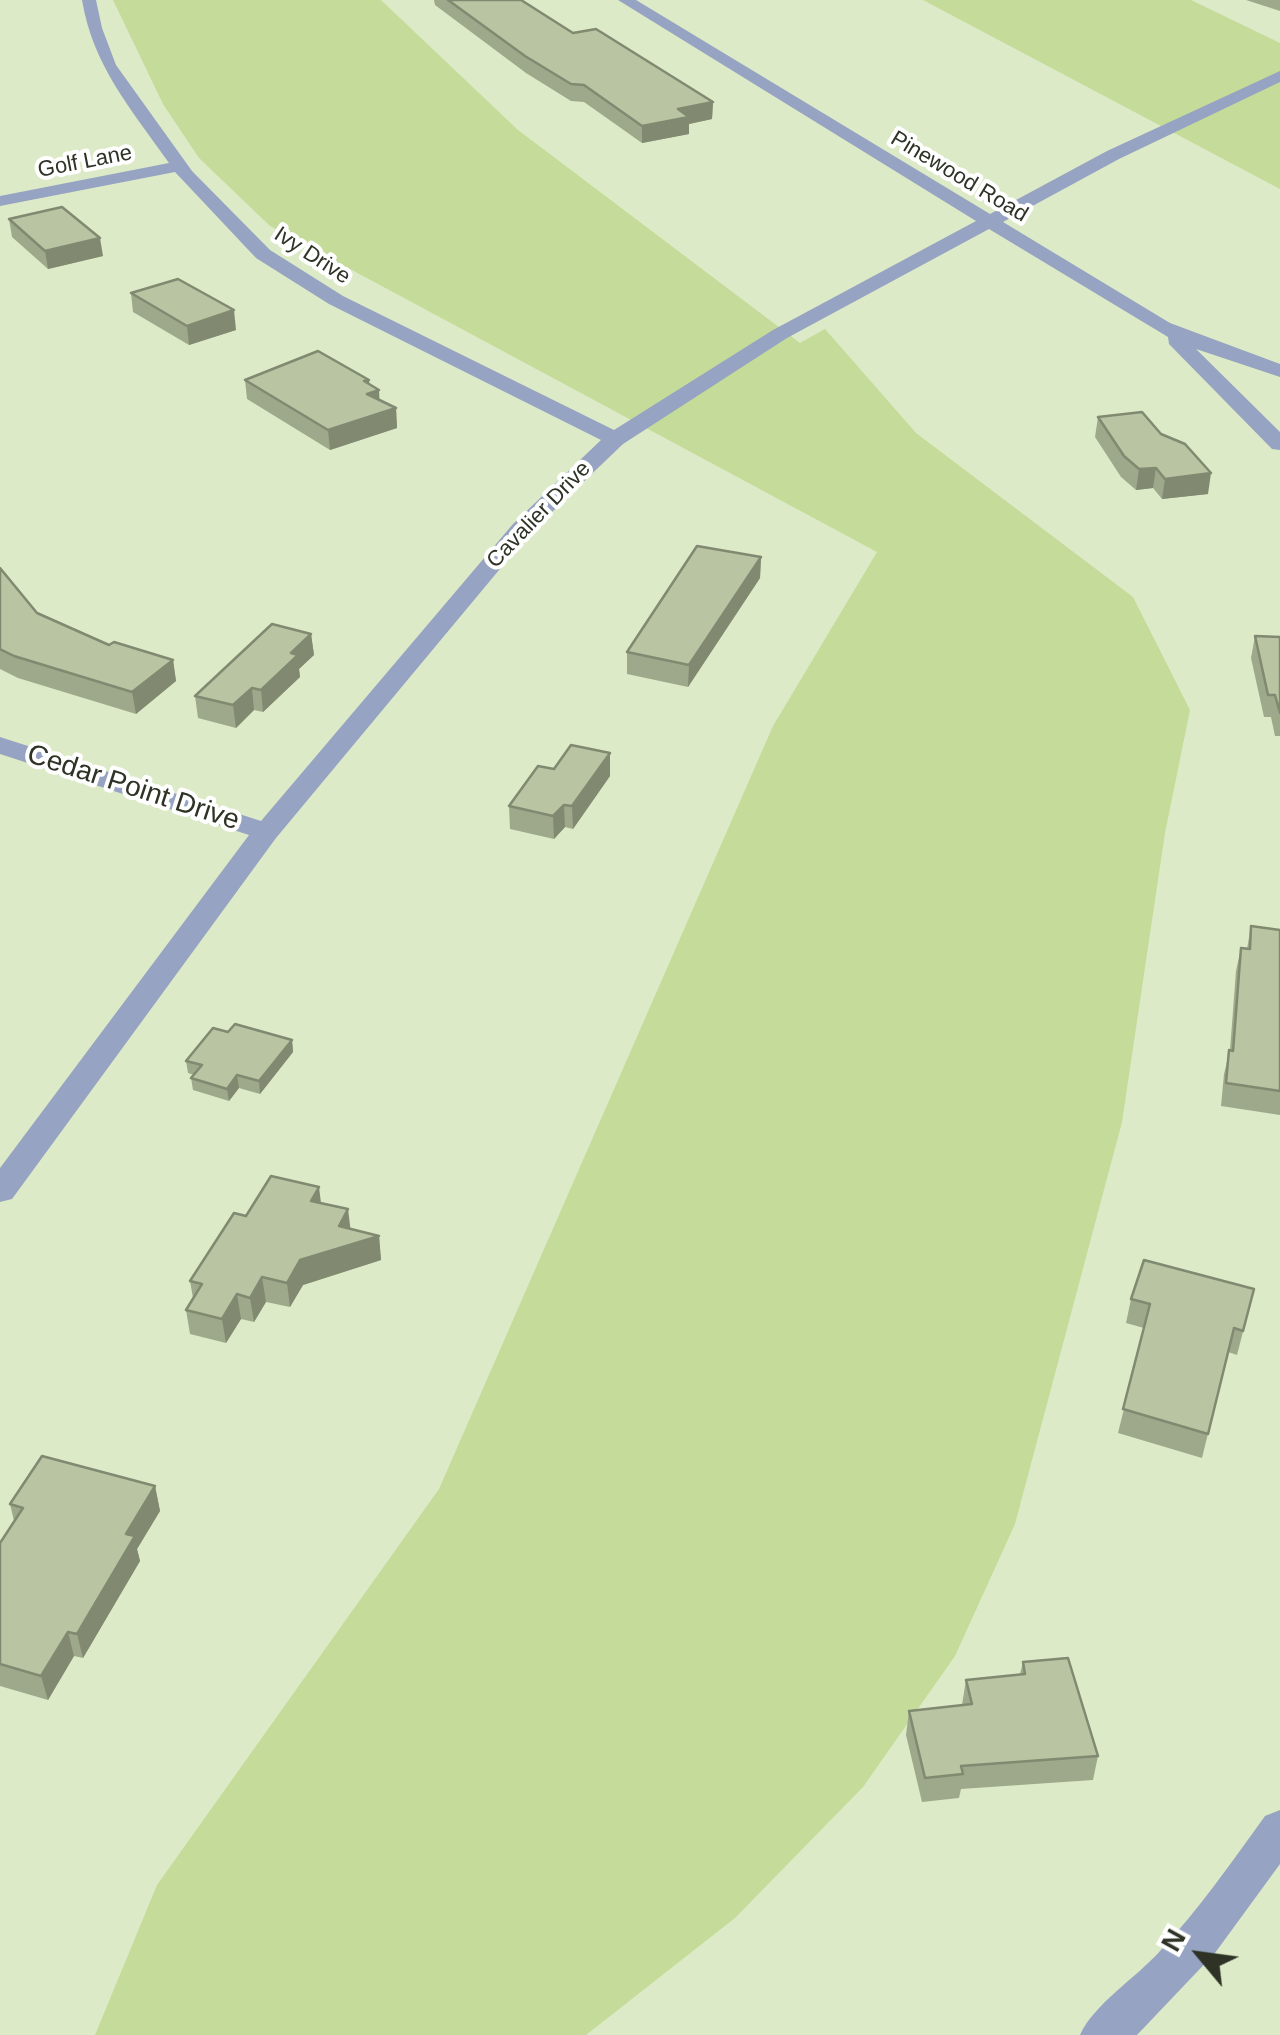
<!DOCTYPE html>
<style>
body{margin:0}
#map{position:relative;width:1280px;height:2035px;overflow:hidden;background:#ddeac7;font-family:Arial,sans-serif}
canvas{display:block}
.north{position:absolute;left:1150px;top:1905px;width:100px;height:100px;-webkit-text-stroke:8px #fff;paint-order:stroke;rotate:299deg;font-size:28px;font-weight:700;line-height:40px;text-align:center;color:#2e3326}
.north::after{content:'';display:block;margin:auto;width:35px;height:45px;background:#2e3326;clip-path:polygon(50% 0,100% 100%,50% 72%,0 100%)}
</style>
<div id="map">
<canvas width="1280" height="2035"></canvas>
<div class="north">N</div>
</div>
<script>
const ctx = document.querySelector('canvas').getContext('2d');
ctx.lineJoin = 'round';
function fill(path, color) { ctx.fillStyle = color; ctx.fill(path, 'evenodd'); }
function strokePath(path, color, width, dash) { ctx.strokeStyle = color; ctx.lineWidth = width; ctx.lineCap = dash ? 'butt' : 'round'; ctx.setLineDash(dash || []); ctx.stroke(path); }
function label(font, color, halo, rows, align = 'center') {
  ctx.font = font + ' Arial,sans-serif'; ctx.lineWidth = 8; ctx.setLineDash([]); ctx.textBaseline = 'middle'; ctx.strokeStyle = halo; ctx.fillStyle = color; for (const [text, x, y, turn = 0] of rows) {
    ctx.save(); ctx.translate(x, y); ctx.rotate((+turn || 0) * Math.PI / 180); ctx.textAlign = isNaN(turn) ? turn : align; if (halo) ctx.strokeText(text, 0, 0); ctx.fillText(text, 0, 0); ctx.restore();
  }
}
const green = new Path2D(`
 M113 0H381L518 130 800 343 825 329 916 433 1133 597 1190 710 1165 833 1122 1122 1015 1524 955 1656 863 1787 735 1918 586 2035H95L157 1885 439 1489 773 726 877 552 270 226 199 158 163 104Z
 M923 0H1191L1280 43V189Z`);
const minor = new Path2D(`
 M82 0H96L102 28 116 65 192 171 270 250 343 296 614 430 773 330 976 221 618 0H636L990 214 1107 151 1280 71V82L1119 159 1003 222 1170 323 1280 364V377L1196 349 1280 432V450L1272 449 1169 344 1168 337 989 229 787 338 623 444 529 534 276 838 12 1199 0 1202V1168L249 835 0 754V737L261 821 513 524 601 440 329 304 256 258 175 172 0 206V196L169 163C131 109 93 66 82 0Z
 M1280 1810V1864L1215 1953 1137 2035H1080C1093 2005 1137 1977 1160 1951 1199 1909 1232 1862 1265 1816Z`);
const wall = new Path2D(`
 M434 0H521L573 33 713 102 712 119 689 124V134L642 143 584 102 571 101 526 73 435 5Z
 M1246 0H1280V11Z
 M9 219 103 256 48 269 12 237Z
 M131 293 236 330 189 345 133 312Z
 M245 380H369V384L380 400 396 408 397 428 330 450 247 399Z
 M1098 417 1208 494 1162 499 1153 488 1136 490 1121 477 1095 437Z
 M761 557 760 578 688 687 627 674V652Z
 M0 568 37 613 109 645 173 660 176 681 136 714 18 678 0 669Z
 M311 634 314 655 299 669 300 677 263 712 254 710 236 728 198 718 195 696Z
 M1255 636 1280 637V736H1275L1271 717H1264L1251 658Z
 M610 753V776L573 829 565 827 554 839 510 829 509 806 554 769Z
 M1251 926 1280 930V1115L1221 1106 1224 1074 1230 1050 1236 971 1241 948 1247 949Z
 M228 1032 292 1040 293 1052 260 1094 239 1088 229 1101 193 1090 191 1078 194 1075 188 1073 186 1061Z
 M321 1203 350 1229 379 1236 381 1260 303 1285 290 1307 266 1302 254 1322 241 1319 226 1343 190 1334 186 1310 193 1298 190 1281 246 1216Z
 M1254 1289 1237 1355 1228 1352 1202 1458 1118 1433 1144 1328 1126 1323 1131 1299Z
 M155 1486 160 1511 137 1549 140 1561 83 1658 74 1656 48 1700 0 1686V1543L14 1521 10 1504Z
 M1023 1662 1098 1756 1093 1780 961 1789 959 1798 922 1802 906 1735 909 1711 962 1705 966 1680 1020 1674Z`);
const shadedWall = new Path2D(`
 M713 102 712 119 689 124V134L642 143V126L678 109Z
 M100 238 103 256 48 269 45 251Z
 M234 310 236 330 189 345 187 326Z
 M369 380 370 393 379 390 380 409 369 414 364 381Z
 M396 408 397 428 330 450 328 430Z
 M1156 468 1153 488 1136 490 1139 469Z
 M1211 473 1208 494 1162 499 1165 479Z
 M761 557 760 578 688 687 689 665Z
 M311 634 314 655 299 669 300 677 263 712 261 690 291 653Z
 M173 660 176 681 136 714 132 692Z
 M252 688 254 710 236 728 233 705Z
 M610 753V776L573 829 572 806Z
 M564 805 565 827 554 839 553 816Z
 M292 1040 293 1052 260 1094 259 1081Z
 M237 1075 239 1088 229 1101 227 1089Z
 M319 1187 322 1211 311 1201Z
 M348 1209 351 1233 379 1236 381 1260 303 1285 290 1307 287 1283 300 1260 339 1226Z
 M262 1277 266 1302 254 1322 250 1298Z
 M237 1294 241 1319 226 1343 222 1319Z
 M155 1486 160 1511 137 1549 140 1561 83 1658 77 1634 126 1534Z
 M68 1632 74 1656 48 1700 41 1676Z`);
const building = new Path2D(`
 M448 0H521L573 33 596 29 713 102 678 109 689 117 642 126 584 85 571 84 525 56Z
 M62 207 100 238 45 251 9 219Z
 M178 279 234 310 187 326 131 293Z
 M318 351 369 380 364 381 379 390 367 394 396 408 328 430 245 380Z
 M1142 412 1161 434 1185 444 1211 473 1165 479 1156 468 1139 469 1124 456 1098 417Z
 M697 546 761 557 689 665 627 652Z
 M0 568 37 613 109 645 114 642 173 660 132 692 14 656 0 649Z
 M272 624 311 634 291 653 298 655 261 690 252 688 233 705 195 696Z
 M1255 636 1280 637V713L1275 695H1268Z
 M571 745 610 753 572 806 564 805 553 816 509 806 538 766 554 769Z
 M1251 926 1280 930V1091L1226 1083 1229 1050 1233 1051 1241 948 1250 949Z
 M235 1024 292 1040 259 1081 237 1075 227 1089 191 1078 202 1065 186 1061 213 1028 228 1032Z
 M271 1176 319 1187 311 1201 348 1209 339 1226 379 1236 300 1260 287 1283 262 1277 250 1298 237 1294 222 1319 186 1310 202 1284 190 1281 234 1213 246 1216Z
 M1144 1260 1254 1289 1243 1331 1234 1328 1208 1434 1123 1409 1150 1304 1131 1299Z
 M42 1456 155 1486 126 1534 135 1536 77 1634 68 1632 41 1676 0 1664V1543L23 1508 10 1504Z
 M1068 1658 1098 1756 961 1766 963 1774 925 1778 909 1711 972 1704 966 1680 1025 1674 1023 1662Z`);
const farStreetnames = [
 ["Golf Lane",85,162,-11],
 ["Pinewood Road",959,177,31],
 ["Ivy Drive",312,256,33],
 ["Cavalier Drive",539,515,-46]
];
const streetNames = [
 ["Cedar Point Drive",133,788,18]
];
fill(green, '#c5db99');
fill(minor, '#96a3c2');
fill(wall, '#9ea98b');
fill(shadedWall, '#818971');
fill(building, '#b8c4a2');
strokePath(building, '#818971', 2.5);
label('22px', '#2e3326', '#fff', farStreetnames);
label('28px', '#2e3326', '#fff', streetNames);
</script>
